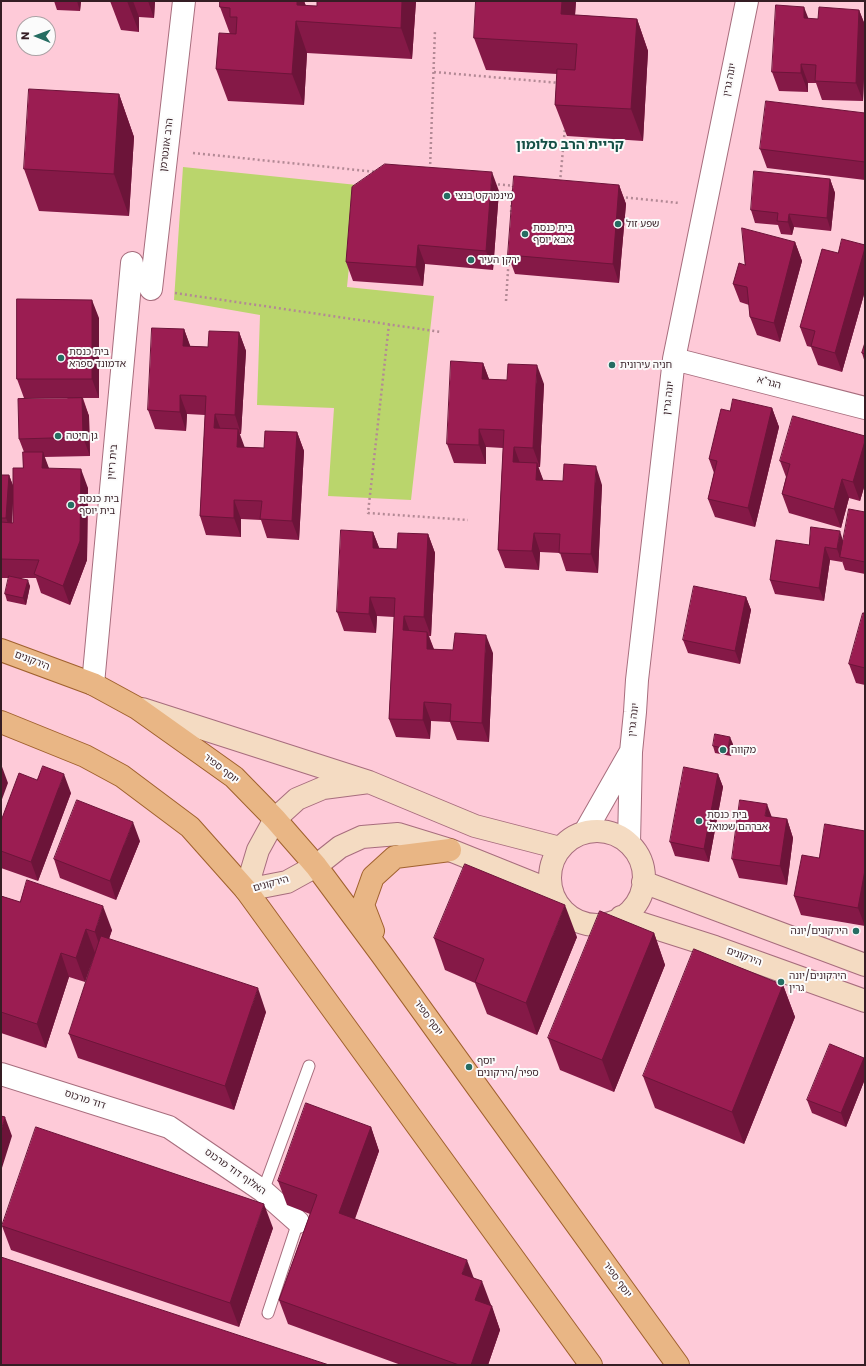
<!DOCTYPE html>
<meta charset="utf-8">
<style>
body{margin:0}
#map{position:relative;width:866px;height:1366px;overflow:hidden;background:#fecad8;font-family:Poppins,sans-serif}
canvas{display:block}
.frame{position:absolute;inset:0;border:2px solid #351d24;pointer-events:none}
.north{position:absolute;left:16px;top:16px;width:40px;height:40px;box-sizing:border-box;background:#fbfbfb;border:1px solid #aca2a5;border-radius:50%;rotate:271deg;font-size:11px;font-weight:700;line-height:16px;text-align:center;color:#351d24}
.north::after{content:'';display:block;margin:auto;width:14px;height:18px;background:#266d62;clip-path:polygon(50% 0,100% 100%,50% 72%,0 100%)}
</style>
<div id="map">
<canvas width="866" height="1366"></canvas>
<div class="frame"></div>
<div class="north">N</div>
</div>
<script>
const ctx = document.querySelector('canvas').getContext('2d');
ctx.lineJoin = 'round';
function fill(path, color) { ctx.fillStyle = color; ctx.fill(path, 'evenodd'); }
function strokePath(path, color, width, dash) { ctx.strokeStyle = color; ctx.lineWidth = width; ctx.lineCap = dash ? 'butt' : 'round'; ctx.setLineDash(dash || []); ctx.stroke(path); }
function label(font, color, halo, rows, align = 'center') {
  ctx.font = font + ' Poppins,"Noto Sans Hebrew",sans-serif'; ctx.lineWidth = 4; ctx.setLineDash([]); ctx.textBaseline = 'middle'; ctx.strokeStyle = halo; ctx.fillStyle = color; for (const [text, x, y, turn = 0] of rows) {
    ctx.save(); ctx.translate(x, y); ctx.rotate((+turn || 0) * Math.PI / 180); ctx.textAlign = isNaN(turn) ? turn : align; if (halo) ctx.strokeText(text, 0, 0); ctx.fillText(text, 0, 0); ctx.restore();
  }
}
const green = new Path2D(`
 M183 167 357 185 347 287 434 296 411 500 328 496 334 408 257 405 260 315 174 300Z`);
const path = new Path2D(`
 M434 72 560 83
 M193 153 377 172
 M430 169 435 30
 M560 182 565 128
 M493 184 516 186
 M621 197 679 203
 M511 212 513 186
 M175 293 441 332
 M506 301 509 255
 M389 324 368 513 468 520`);
const lane = new Path2D(`
 M263 1191 309 1066
 M268 1313 298 1222`);
const street = new Path2D(`
 M151 289 184 1
 M674 359 865 408
 M93 684 132 263
 M585 832 630 753
 M629 843 631 752 635 712 637 680 674 359 747 1
 M1 1074 169 1127 263 1191 298 1222`);
const secondary = new Path2D(`
 M142 709 369 782 475 826 560 848
 M369 782 323 788 297 799 275 819 258 850 246 890 287 882 316 866 340 847 362 837 398 834 450 850 552 891
 M550 878a47 47 0 1 1 94 0a47 47 0 1 1-94 0Z
 M643 882 865 965
 M621 917 715 947 865 1001`);
const primary = new Path2D(`
 M1 650 93 684 137 708 234 777 275 819 316 866 382 955 678 1365
 M1 722 85 756 122 776 190 827 246 890 591 1365
 M373 931 363 905 373 877 395 857 450 850`);
const wall = new Path2D(`
 M54 1H81L80 11 57 10Z
 M110 1H155L154 18 139 17V32L121 30Z
 M304 1 306 6H317V1H416L412 59 307 53 304 105 228 101 216 69 230 34 220 7Z
 M476 1H576L575 15 637 19 648 51 643 141 567 136 555 105 557 74 486 70 474 38Z
 M859 10 865 25V54L863 101 822 100 816 83H808V92L779 91 772 72 809 19H818Z
 M119 94 134 137 129 216 39 211 24 169Z
 M865 113V180L767 168 760 149Z
 M830 179 835 193 831 231 794 227 792 235 781 234 778 225 755 223 751 210Z
 M619 185 626 204 619 283 515 274 508 255Z
 M499 191 493 270 425 264 423 286 353 281 346 262Z
 M795 242 802 261 780 342 757 335 750 317 749 305 740 302 733 284 745 265Z
 M865 245V291L842 372 818 365 811 347 807 346 800 327 838 253Z
 M99 318V398H83L89 416 90 456 44 457 49 469 88 488 87 560 70 605 41 593 36 578H21L30 586 26 605 7 601 5 594 9 578H1V475H9L13 486 23 468 24 452 19 439 68 398H24L17 379ZM13 499V523H12Z
 M184 329 190 346 208 347 239 332 246 351 241 434H239L244 447 264 448 297 432 304 451 299 540 267 538 261 520 241 519V537L206 535 200 516 205 415 187 414 186 431 155 429 148 410Z
 M865 343V363L862 353Z
 M483 363 489 379 544 384 540 467H538L543 480 602 485 598 573 566 571 560 553 540 552 539 570 505 568 498 550 503 448 486 447V464L454 463 447 444Z
 M772 408 779 427 755 527 715 517 708 499 714 473 709 459 730 411Z
 M865 436V484L860 501 849 498 841 528 789 513 782 494 786 477 780 461Z
 M865 512V574L845 570 842 561V562L830 560 824 601 775 594 770 580 809 545 843 541Z
 M373 532 379 548 397 549 428 534 435 553 431 636H429L434 649 493 653 489 742 457 740 450 722 431 721 430 739 396 737 389 719 394 617 377 616 376 633 344 631 337 612Z
 M746 597 751 610 740 664 688 653 683 640Z
 M865 613V685L856 683 849 664Z
 M733 744 731 756 715 753 713 746Z
 M718 774 723 787 709 862 675 856 670 842Z
 M37 780 71 793 38 881 1 868V821Z
 M787 819 793 838 787 885 739 878 732 859Z
 M865 831V926L801 915 794 896 819 858Z
 M140 841 116 900 60 878 54 859Z
 M1 896 20 902 112 930 109 939 266 1012 234 1110 78 1058 69 1034 95 953 85 982 69 977 46 1048 1 1033Z
 M654 933 665 965 614 1092 560 1070 548 1038Z
 M577 937 537 1035 487 1014 475 983 445 970 434 938Z
 M783 985 795 1017 744 1144 655 1108 643 1076Z
 M864 1058 865 1062V1079L846 1127 812 1113 807 1100Z
 M371 1127 379 1151 355 1219 474 1278 491 1305 500 1330 488 1365H401L288 1324 279 1300 310 1214 287 1205 278 1181Z
 M2 1226 273 1228 239 1327 11 1250Z`);
const shadedWall = new Path2D(`
 M77 1H81L80 11Z
 M127 1H133L139 17V32Z
 M148 1H155L154 18Z
 M297 1H304L310 17 297 5Z
 M402 1H416L412 59 401 28Z
 M562 1H576L573 44 561 14Z
 M804 7 811 25 804 18Z
 M859 10 865 25V54L863 101 856 83Z
 M637 19 648 51 643 141 631 109Z
 M296 21 307 53 304 105 292 74Z
 M801 64 808 83V92L801 73Z
 M119 94 134 137 129 216 114 174Z
 M492 172 499 191 493 270 486 251Z
 M830 179 835 193 831 231 827 218Z
 M619 185 626 204 619 283 613 264Z
 M789 214 794 227 792 235 788 222Z
 M795 242 802 261 780 342 774 323Z
 M418 245 425 264 423 286 416 267Z
 M865 248V291L842 372 835 353Z
 M92 300 99 318V398L92 379Z
 M184 329 191 348 183 346Z
 M239 332 246 351 241 434 235 415Z
 M483 363 490 382 482 379Z
 M537 365 544 384 540 467 533 448Z
 M180 395 187 414 186 431 180 412Z
 M82 398 89 416 90 456 83 437Z
 M772 408 779 427 755 527 748 508Z
 M215 414 222 433 214 428Z
 M238 429 245 448 237 447Z
 M479 429 486 447V464L479 445Z
 M297 432 304 451 299 540 292 521Z
 M865 441V484L860 501 853 482Z
 M514 447 521 466 513 462Z
 M43 452 50 471 42 468Z
 M537 463 544 482 536 480Z
 M596 466 602 485 598 573 591 554Z
 M81 469 88 488 87 560 70 605 63 586Z
 M9 475 14 488 11 531 6 518Z
 M842 479 849 498 841 528 834 509Z
 M234 500 241 519V537L234 518Z
 M840 531 844 544 840 557 842 562 837 549Z
 M373 532 380 550 373 548Z
 M534 533 540 552 539 570 532 551Z
 M428 534 435 553 431 636 424 617Z
 M825 547 830 560 824 601 819 588Z
 M28 580 30 586 26 605 23 598Z
 M370 597 377 616 376 633 369 614Z
 M746 597 751 610 740 664 735 651Z
 M404 616 411 635 403 630Z
 M427 632 434 650 427 649Z
 M486 635 493 653 489 742 482 723Z
 M424 702 431 721 430 739 423 720Z
 M730 737 733 744 731 756 728 749Z
 M1 764 8 783 1 802Z
 M64 774 71 793 38 881 31 862Z
 M718 774 723 787 709 862 704 849Z
 M767 804 774 823 765 816Z
 M787 819 793 838 787 885 780 866Z
 M133 822 140 841 116 900 110 881Z
 M865 870V926L858 908Z
 M565 905 577 937 537 1035 526 1003Z
 M103 906 112 930 103 956 95 932Z
 M86 929 95 953 85 982 76 958Z
 M654 933 665 965 614 1092 602 1060Z
 M61 953 69 977 46 1048 37 1024Z
 M783 985 795 1017 744 1144 732 1112Z
 M258 988 266 1012 234 1110 225 1086Z
 M864 1058 865 1062V1079L846 1127 841 1113Z
 M5 1117 12 1136 1 1171V1131Z
 M371 1127 379 1151 348 1237 339 1213Z
 M264 1204 273 1228 239 1327 230 1303Z
 M467 1260 476 1284 462 1274Z
 M482 1281 491 1305 484 1324 475 1300Z
 M492 1306 500 1330 488 1365H471Z`);
const building = new Path2D(`
 M220 1H297V5L317 6V1H402L401 28 296 21 292 74 216 69 219 33 236 34 237 17H230V8L220 7Z
 M476 1H562L561 14 637 19 631 109 555 105 557 69 575 70 577 44 474 38Z
 M776 5 804 7V18L818 19 819 7 859 10 856 83 815 81 816 65 801 64V73L772 72Z
 M29 89 119 94 114 174 24 169Z
 M766 101 865 113V162L760 149Z
 M385 164 492 172 486 251 418 245 416 267 346 262 352 187Z
 M754 171 830 179 827 218 789 214 788 222 777 221 778 213 751 210Z
 M514 176 619 185 613 264 508 255Z
 M742 228 795 242 774 323 750 317 747 287 733 284 739 263 745 265Z
 M842 239 865 245V248L835 353 811 346 815 331 800 327 822 249 838 253Z
 M17 299 92 300V379H17Z
 M152 328 184 329 183 346 208 347 209 331 239 332 235 415 215 414 214 428 238 429 237 447 264 448 265 431 297 432 292 521 260 519 262 501 234 500V518L200 516 206 396 180 395V412L148 410Z
 M865 343V354L862 353Z
 M451 361 483 363 482 379 507 380 508 364 537 365 533 448 514 447 513 462 537 463 536 480 563 481 564 464 596 466 591 554 559 553 560 534 534 533 532 551 498 550 504 430 479 429V445L447 444Z
 M82 398 83 437 19 439 18 399Z
 M733 399 772 408 748 508 708 499 717 461 709 459 721 409 730 411Z
 M793 416 865 436V441L853 482 842 479 834 509 782 494 790 464 780 461Z
 M23 452H43L42 468 81 469 80 541 63 586 34 574 39 560 1 559V522L13 523V468H23Z
 M1 475H9L6 518H1Z
 M849 509 865 512V562L840 557Z
 M811 527 840 531 837 549 825 547 819 588 770 580 776 540 809 545Z
 M341 530 373 532V548L397 549 398 533 428 534 424 617 404 616 403 630 427 632V649L453 650 455 633 486 635 482 723 450 721 451 704 424 702 423 720 389 719 395 598 370 597 369 614 337 612Z
 M9 576 28 580 23 598 5 594Z
 M694 586 746 597 735 651 683 640Z
 M863 613H865V668L849 664Z
 M715 734 730 737 728 749 713 746Z
 M43 766 64 774 31 862 1 851V821L19 773 37 780Z
 M684 767 718 774 704 849 670 842Z
 M77 800 133 822 110 881 54 859Z
 M740 800 767 804 765 816 787 819 780 866 732 859Z
 M825 824 865 831V870L858 908 794 896 802 855 819 858Z
 M465 864 565 905 526 1003 475 982 484 959 434 938Z
 M27 880 103 906 95 932 86 929 76 958 61 953 37 1024 1 1012V896L20 902Z
 M600 911 654 933 602 1060 548 1038Z
 M101 936 258 988 225 1086 69 1034Z
 M694 949 783 985 732 1112 643 1076Z
 M830 1044 864 1058 841 1113 807 1100Z
 M306 1103 371 1127 339 1213 467 1260 462 1274 482 1281 475 1300 492 1306 471 1365H459L279 1300 317 1195 278 1181Z
 M1 1116 5 1117 1 1131Z
 M36 1127 264 1204 230 1303 2 1226Z
 M1 1257 329 1365H1Z`);
const markers = [
 [447,196,4,"#266d62"],
 [618,224,4,"#266d62"],
 [525,234,4,"#266d62"],
 [471,260,4,"#266d62"],
 [61,358,4,"#266d62"],
 [612,365,4,"#266d62"],
 [58,436,4,"#266d62"],
 [71,505,4,"#266d62"],
 [723,750,4,"#266d62"],
 [699,821,4,"#266d62"],
 [856,931,4,"#266d62"],
 [781,982,4,"#266d62"],
 [469,1067,4,"#266d62"]
];
const streetNames = [
 ["יונה גרין",730,80,-79],
 ["הרב אונטרמן",167,145,-83],
 ["הגר\"א",769,383,15],
 ["יונה גרין",669,398,-83],
 ["בית ריזין",113,462,-85],
 ["הירקונים",32,661,21],
 ["יונה גרין",634,720,-84],
 ["יוסף ספיר",221,769,38],
 ["הירקונים",271,884,-15],
 ["הירקונים",744,957,20],
 ["יוסף ספיר",428,1018,54],
 ["דוד מרכוס",85,1100,18],
 ["האלוף דוד מרכוס",235,1172,35],
 ["יוסף ספיר",617,1280,54]
];
const poiNames = [
 ["מינמרקט בנצי",455,196],
 ["שפע זול",626,224],
 ["בית כנסת",533,228],
 ["אבא יוסף",533,240],
 ["ירקן העיר",479,260],
 ["בית כנסת",69,352],
 ["אדמונד ספרא",69,364],
 ["חניה עירונית",620,365],
 ["גן חיטה",66,436],
 ["בית כנסת",79,499],
 ["בית יוסף",79,511],
 ["מקווה",731,750],
 ["בית כנסת",707,815],
 ["אברהם שמואל",707,827],
 ["הירקונים/יונה",848,931,"right"],
 ["הירקונים/יונה",789,976],
 ["גרין",789,988],
 ["יוסף",477,1061],
 ["ספיר/הירקונים",477,1073]
];
const districtNames = [
 ["קריית הרב סלומון",570,145]
];
fill(green, '#bad56c');
strokePath(lane, '#a76d7d', 13);
strokePath(street, '#a76d7d', 24);
strokePath(secondary, '#a76d7d', 24);
strokePath(primary, '#a0612e', 24);
strokePath(path, '#b38995', 2.5, [2, 3]);
strokePath(lane, '#fff', 11);
strokePath(street, '#fff', 22);
strokePath(secondary, '#f4dbc2', 22);
strokePath(primary, '#e9b685', 22);
fill(wall, '#851947');
fill(shadedWall, '#6c1439');
fill(building, '#9b1d52');
strokePath(building, '#6c1439', 1);
for (const [x, y, r, color] of markers) { const dot = new Path2D(); dot.arc(x, y, r, 0, 2 * Math.PI); ctx.fillStyle = color; ctx.fill(dot); strokePath(dot, '#fbfbfb', 1.5); }
label('10px', '#351d24', '#fbfbfb', streetNames);
label('10px', '#351d24', '#fbfbfb', poiNames, 'left');
label('bold 14px', '#154f46', '#fbfbfb', districtNames);
</script>
